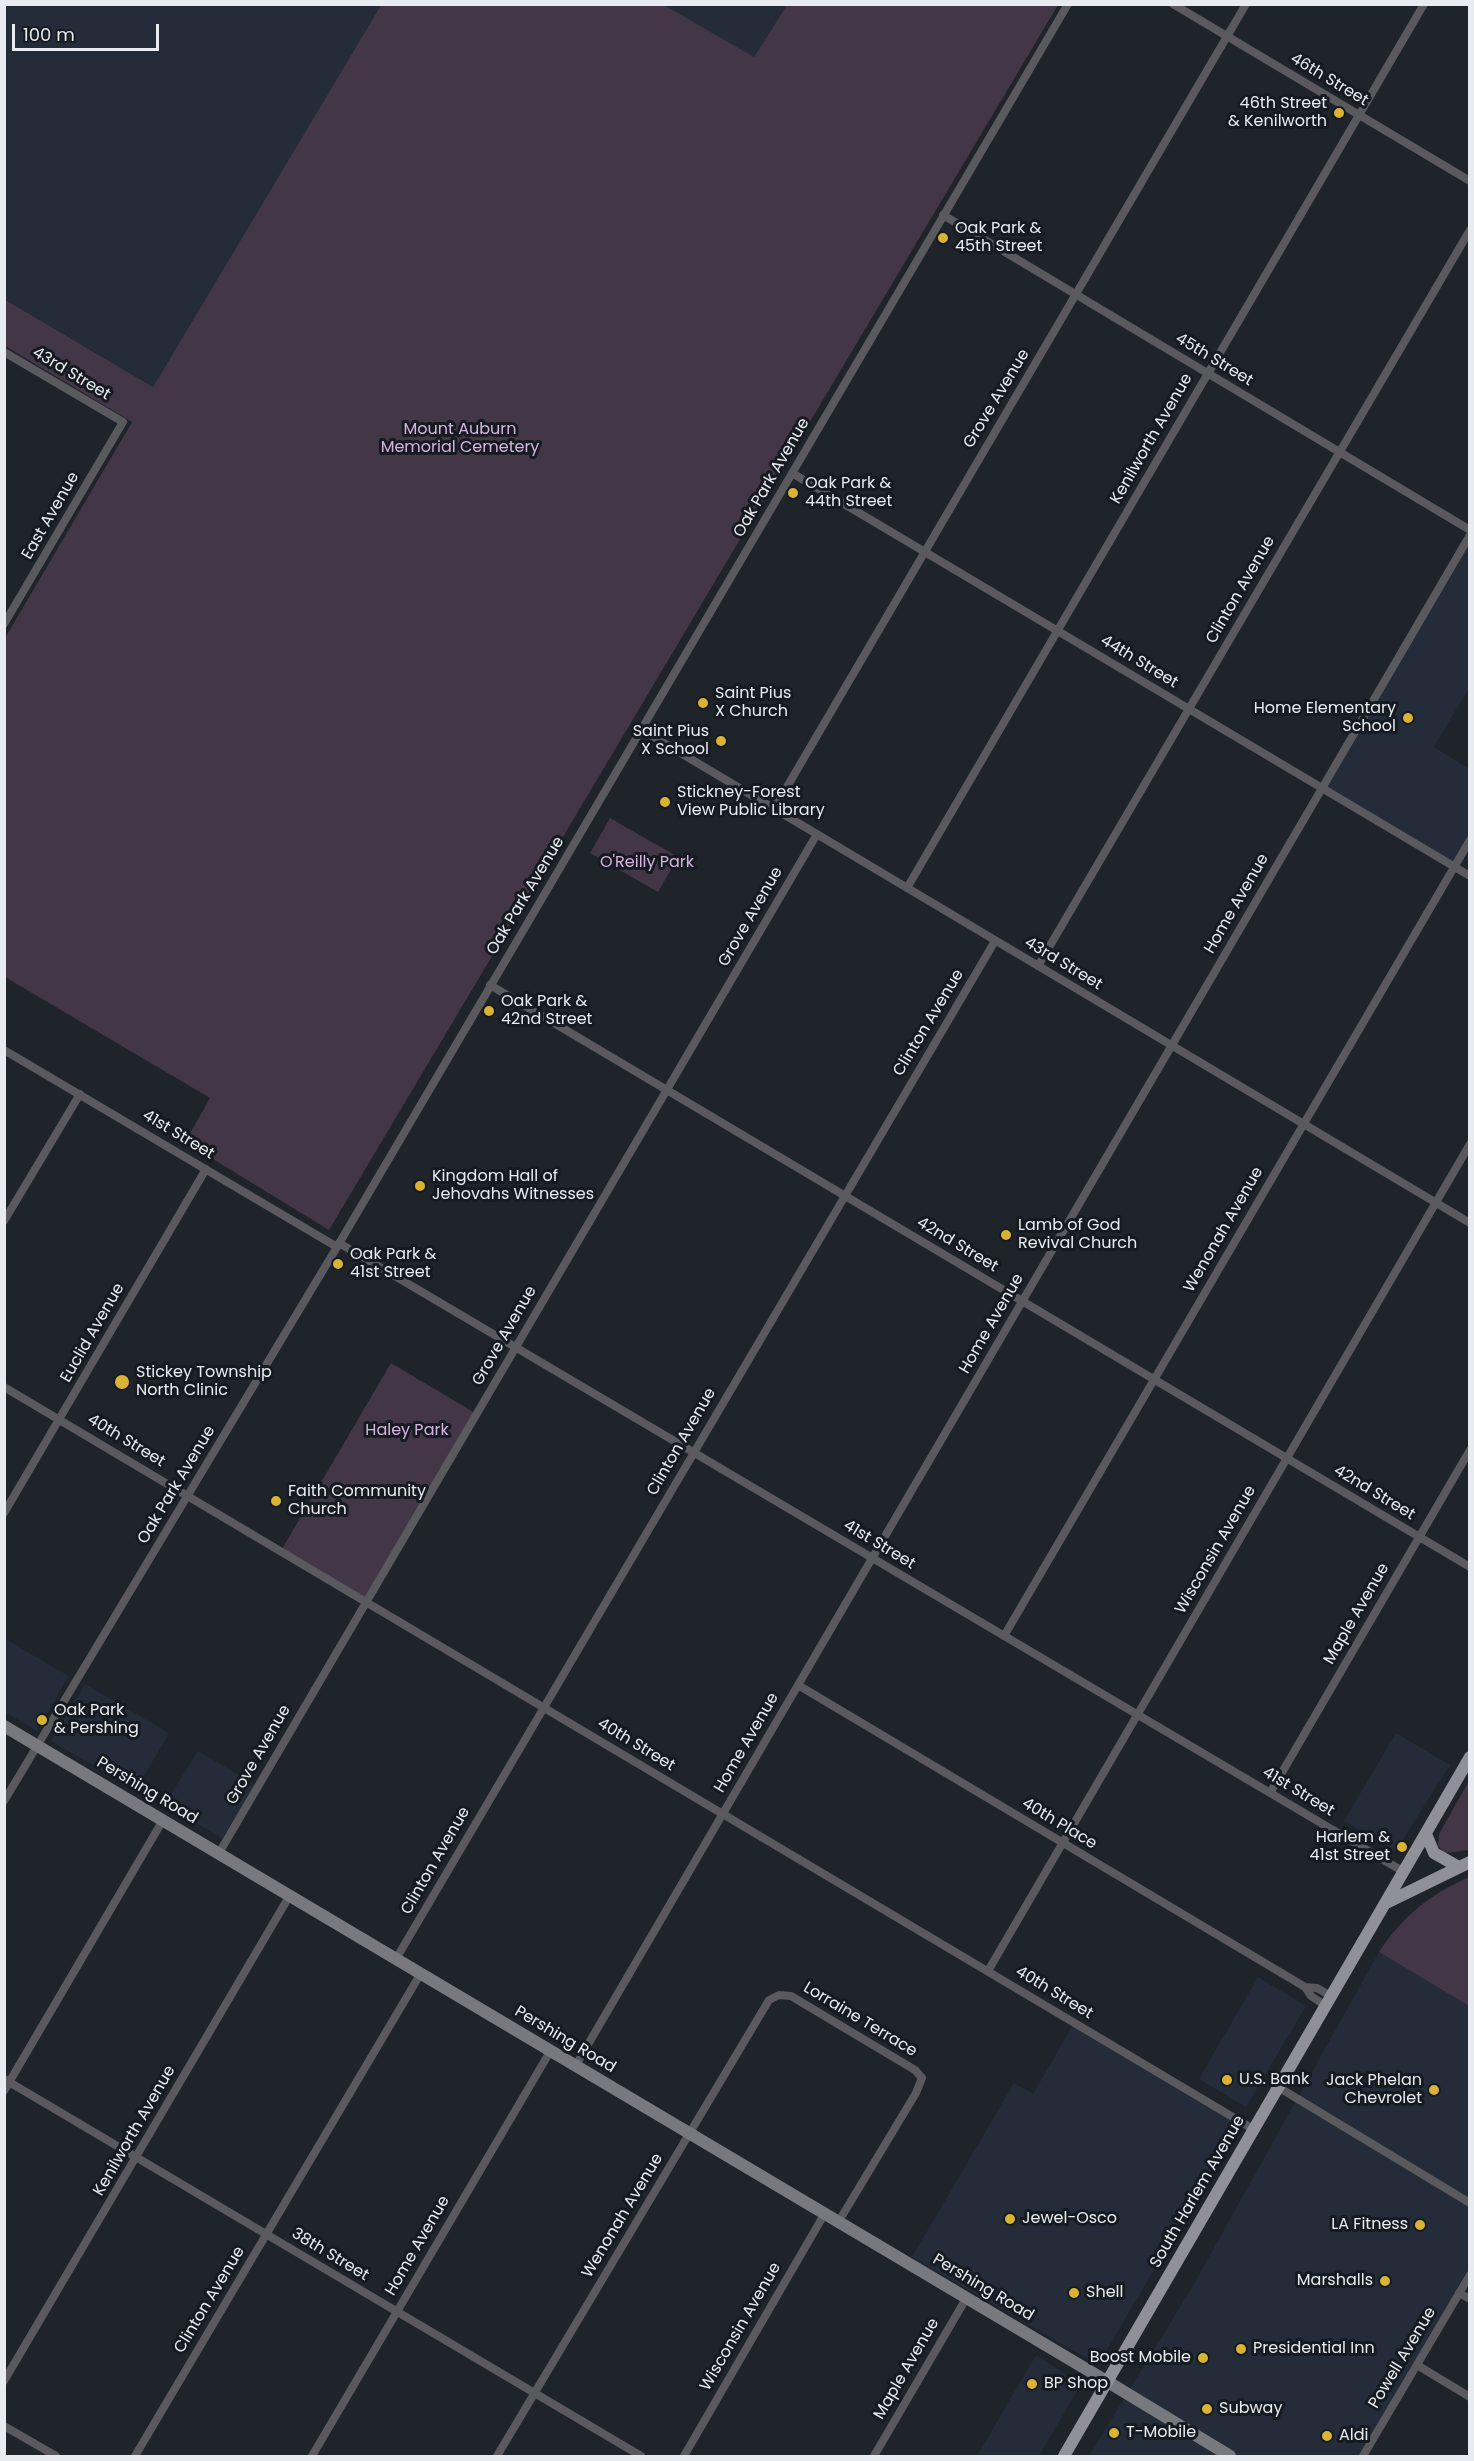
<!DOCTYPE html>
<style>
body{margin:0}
#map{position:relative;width:1474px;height:2461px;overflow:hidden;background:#1f242b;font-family:Poppins,sans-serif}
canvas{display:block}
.frame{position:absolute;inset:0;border:6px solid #e8ebf0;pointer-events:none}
.scale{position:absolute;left:12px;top:24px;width:147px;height:27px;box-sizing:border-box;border:3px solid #e8ebf0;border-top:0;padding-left:8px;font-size:18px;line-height:21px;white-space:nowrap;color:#e8ebf0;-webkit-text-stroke:4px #161b21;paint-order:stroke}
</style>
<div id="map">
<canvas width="1474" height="2461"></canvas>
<div class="frame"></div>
<div class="scale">100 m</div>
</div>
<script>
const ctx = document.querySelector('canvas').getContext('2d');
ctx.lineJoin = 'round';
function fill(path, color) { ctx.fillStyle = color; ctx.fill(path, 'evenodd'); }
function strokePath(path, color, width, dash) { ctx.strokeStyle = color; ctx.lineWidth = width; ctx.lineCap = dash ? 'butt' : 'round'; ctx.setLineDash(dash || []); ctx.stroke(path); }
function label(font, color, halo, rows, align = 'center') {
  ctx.font = font + ' Poppins,sans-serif'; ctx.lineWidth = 6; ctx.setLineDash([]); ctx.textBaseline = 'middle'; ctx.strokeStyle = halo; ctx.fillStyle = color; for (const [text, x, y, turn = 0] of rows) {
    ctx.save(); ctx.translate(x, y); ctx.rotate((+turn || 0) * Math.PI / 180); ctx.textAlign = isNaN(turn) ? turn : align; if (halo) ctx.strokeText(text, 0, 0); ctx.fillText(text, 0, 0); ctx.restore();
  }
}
const built = new Path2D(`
 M5 5H381L153 387 5 299Z
 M664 5H787L754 58Z
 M1469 539V688L1434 747 1469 769V838L1454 864 1323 786Z
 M5 1639 69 1676 37 1731 5 1712Z
 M85 1684 169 1733 136 1790 51 1741Z
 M1396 1733 1450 1765 1395 1852 1344 1821Z
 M198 1751 256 1785 222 1838 164 1805Z
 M1379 1952 1469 2006V2275L1363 2456H1089L1191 2289Z
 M1258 1977 1306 2006 1246 2107 1199 2079Z
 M1073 2025 1240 2123 1098 2365 912 2257 1014 2083 1033 2094Z
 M1036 2355 1081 2384 1039 2456H977Z`);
const green = new Path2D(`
 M381 5H664L754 57 787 5H1058L329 1230 185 1142 210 1098 5 977V638L132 422 5 346 4 299 153 387Z
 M610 818 678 857 658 892 590 853Z
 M391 1363 475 1413 365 1597 282 1549Z
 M1469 1781V1850L1445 1853 1438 1846 1439 1834Z
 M1469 1877H1470L1469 2006 1379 1952C1402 1917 1430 1894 1469 1877Z`);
const minor = new Path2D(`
 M1173 4 1470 181
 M943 215 1470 530
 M4 352 123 422 4 624
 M792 473 1470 876
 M642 730 1470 1223
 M774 809 1246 4
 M907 888 1424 4
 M1038 966 1470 230
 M490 985 1470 1567
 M4 1050 337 1247
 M4 1221 80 1094
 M339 1243 1404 1872
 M4 1387 1253 2129
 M4 1513 206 1169
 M1004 1636 1470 840
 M798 1685 1305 1987 1311 1996 1326 2006
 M1270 1793 1470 1450
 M4 1801 337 1247 1068 4
 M219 1853 817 834
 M396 1959 995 941
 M988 1971 1470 1144
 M1305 1987 1317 1988 1331 1996
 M576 2065 1470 535
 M4 2079 641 2456
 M1278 2087 1470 2203
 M4 2091 163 1820
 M1459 2293 1470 2299
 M1417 2365 1470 2397
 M4 2381 290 1895
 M4 2426 56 2456
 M135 2456 421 1973
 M312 2456 551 2050
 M497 2456 769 2000 779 1995 791 1996 915 2070 922 2078 916 2093 839 2221
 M684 2456 825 2213
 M874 2456 967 2297
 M1363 2456 1470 2275`);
const secondary = new Path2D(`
 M4 1726 1108 2382 1230 2456`);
const primary = new Path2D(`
 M1426 1834 1434 1853 1457 1866
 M1388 1902 1470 1862
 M1064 2456 1470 1757`);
const markers = [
 [1339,113,6,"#dab333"],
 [943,238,6,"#dab333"],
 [793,493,6,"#dab333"],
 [703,703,6,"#dab333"],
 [1408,718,6,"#dab333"],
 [721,741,6,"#dab333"],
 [665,802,6,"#dab333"],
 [489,1011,6,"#dab333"],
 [420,1186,6,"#dab333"],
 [1006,1235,6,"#dab333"],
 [338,1264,6,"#dab333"],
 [122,1382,8,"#dab333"],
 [276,1501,6,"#dab333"],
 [42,1720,6,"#dab333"],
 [1402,1847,6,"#dab333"],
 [1227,2080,6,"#dab333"],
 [1434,2090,6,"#dab333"],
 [1010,2219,6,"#dab333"],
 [1420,2225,6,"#dab333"],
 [1385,2281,6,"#dab333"],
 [1074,2293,6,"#dab333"],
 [1241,2349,6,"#dab333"],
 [1203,2358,6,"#dab333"],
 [1032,2384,6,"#dab333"],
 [1207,2409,6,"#dab333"],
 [1114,2433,6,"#dab333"],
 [1327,2436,6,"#dab333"]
];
const streetNames = [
 ["46th Street",1329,80,31],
 ["45th Street",1214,360,31],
 ["43rd Street",71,374,31],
 ["Grove Avenue",997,399,-59],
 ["Kenilworth Avenue",1152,439,-60],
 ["Oak Park Avenue",772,478,-60],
 ["East Avenue",51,516,-60],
 ["Clinton Avenue",1241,590,-60],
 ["44th Street",1139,662,31],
 ["Oak Park Avenue",526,896,-59],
 ["Home Avenue",1237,904,-60],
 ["Grove Avenue",751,917,-60],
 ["43rd Street",1063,964,31],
 ["Clinton Avenue",929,1023,-59],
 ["41st Street",178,1135,31],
 ["Wenonah Avenue",1224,1230,-60],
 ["42nd Street",957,1245,31],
 ["Home Avenue",992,1324,-60],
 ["Euclid Avenue",93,1333,-60],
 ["Grove Avenue",505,1336,-60],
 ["40th Street",126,1441,31],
 ["Clinton Avenue",682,1442,-60],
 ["Oak Park Avenue",177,1485,-59],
 ["42nd Street",1374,1493,31],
 ["41st Street",879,1545,31],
 ["Wisconsin Avenue",1216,1550,-60],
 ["Maple Avenue",1357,1614,-60],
 ["Home Avenue",747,1743,-60],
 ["40th Street",636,1745,31],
 ["Grove Avenue",259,1755,-60],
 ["Pershing Road",147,1791,31],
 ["41st Street",1298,1792,31],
 ["40th Place",1059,1824,31],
 ["Clinton Avenue",436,1861,-60],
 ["40th Street",1054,1993,31],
 ["Lorraine Terrace",860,2020,31],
 ["Pershing Road",565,2040,31],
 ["Kenilworth Avenue",135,2131,-60],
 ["South Harlem Avenue",1198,2192,-60],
 ["Wenonah Avenue",623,2216,-59],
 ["Home Avenue",418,2246,-60],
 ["38th Street",330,2255,31],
 ["Pershing Road",983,2288,31],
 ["Clinton Avenue",210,2300,-59],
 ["Wisconsin Avenue",741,2327,-60],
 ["Powell Avenue",1403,2358,-59],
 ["Maple Avenue",907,2369,-60]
];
const poiNames = [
 ["46th Street",1327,104,"right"],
 ["& Kenilworth",1327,122,"right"],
 ["Oak Park &",955,229],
 ["45th Street",955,247],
 ["Oak Park &",805,484],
 ["44th Street",805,502],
 ["Saint Pius",715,694],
 ["X Church",715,712],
 ["Home Elementary",1396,709,"right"],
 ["School",1396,727,"right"],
 ["Saint Pius",709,732,"right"],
 ["X School",709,750,"right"],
 ["Stickney-Forest",677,793],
 ["View Public Library",677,811],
 ["Oak Park &",501,1002],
 ["42nd Street",501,1020],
 ["Kingdom Hall of",432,1177],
 ["Jehovahs Witnesses",432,1195],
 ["Lamb of God",1018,1226],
 ["Revival Church",1018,1244],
 ["Oak Park &",350,1255],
 ["41st Street",350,1273],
 ["Stickey Township",136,1373],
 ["North Clinic",136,1391],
 ["Faith Community",288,1492],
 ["Church",288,1510],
 ["Oak Park",54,1711],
 ["& Pershing",54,1729],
 ["Harlem &",1390,1838,"right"],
 ["41st Street",1390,1856,"right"],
 ["U.S. Bank",1239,2080],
 ["Jack Phelan",1422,2081,"right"],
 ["Chevrolet",1422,2099,"right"],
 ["Jewel-Osco",1022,2219],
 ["LA Fitness",1408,2225,"right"],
 ["Marshalls",1373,2281,"right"],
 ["Shell",1086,2293],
 ["Presidential Inn",1253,2349],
 ["Boost Mobile",1191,2358,"right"],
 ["BP Shop",1044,2384],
 ["Subway",1219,2409],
 ["T-Mobile",1126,2433],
 ["Aldi",1339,2436]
];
const parkNames = [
 ["Mount Auburn",460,430],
 ["Memorial Cemetery",460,448],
 ["O'Reilly Park",647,863],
 ["Haley Park",407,1431]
];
fill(built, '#232c38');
fill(green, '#433646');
strokePath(minor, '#5a5a5e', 8);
strokePath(secondary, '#78787f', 12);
strokePath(primary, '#909099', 12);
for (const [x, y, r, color] of markers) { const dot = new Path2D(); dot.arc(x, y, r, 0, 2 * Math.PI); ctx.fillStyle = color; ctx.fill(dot); strokePath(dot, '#161b21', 2); }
label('16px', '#e8ebf0', '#161b21', streetNames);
label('16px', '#e8ebf0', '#161b21', poiNames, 'left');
label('16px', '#d7b3e1', '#161b21', parkNames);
</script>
